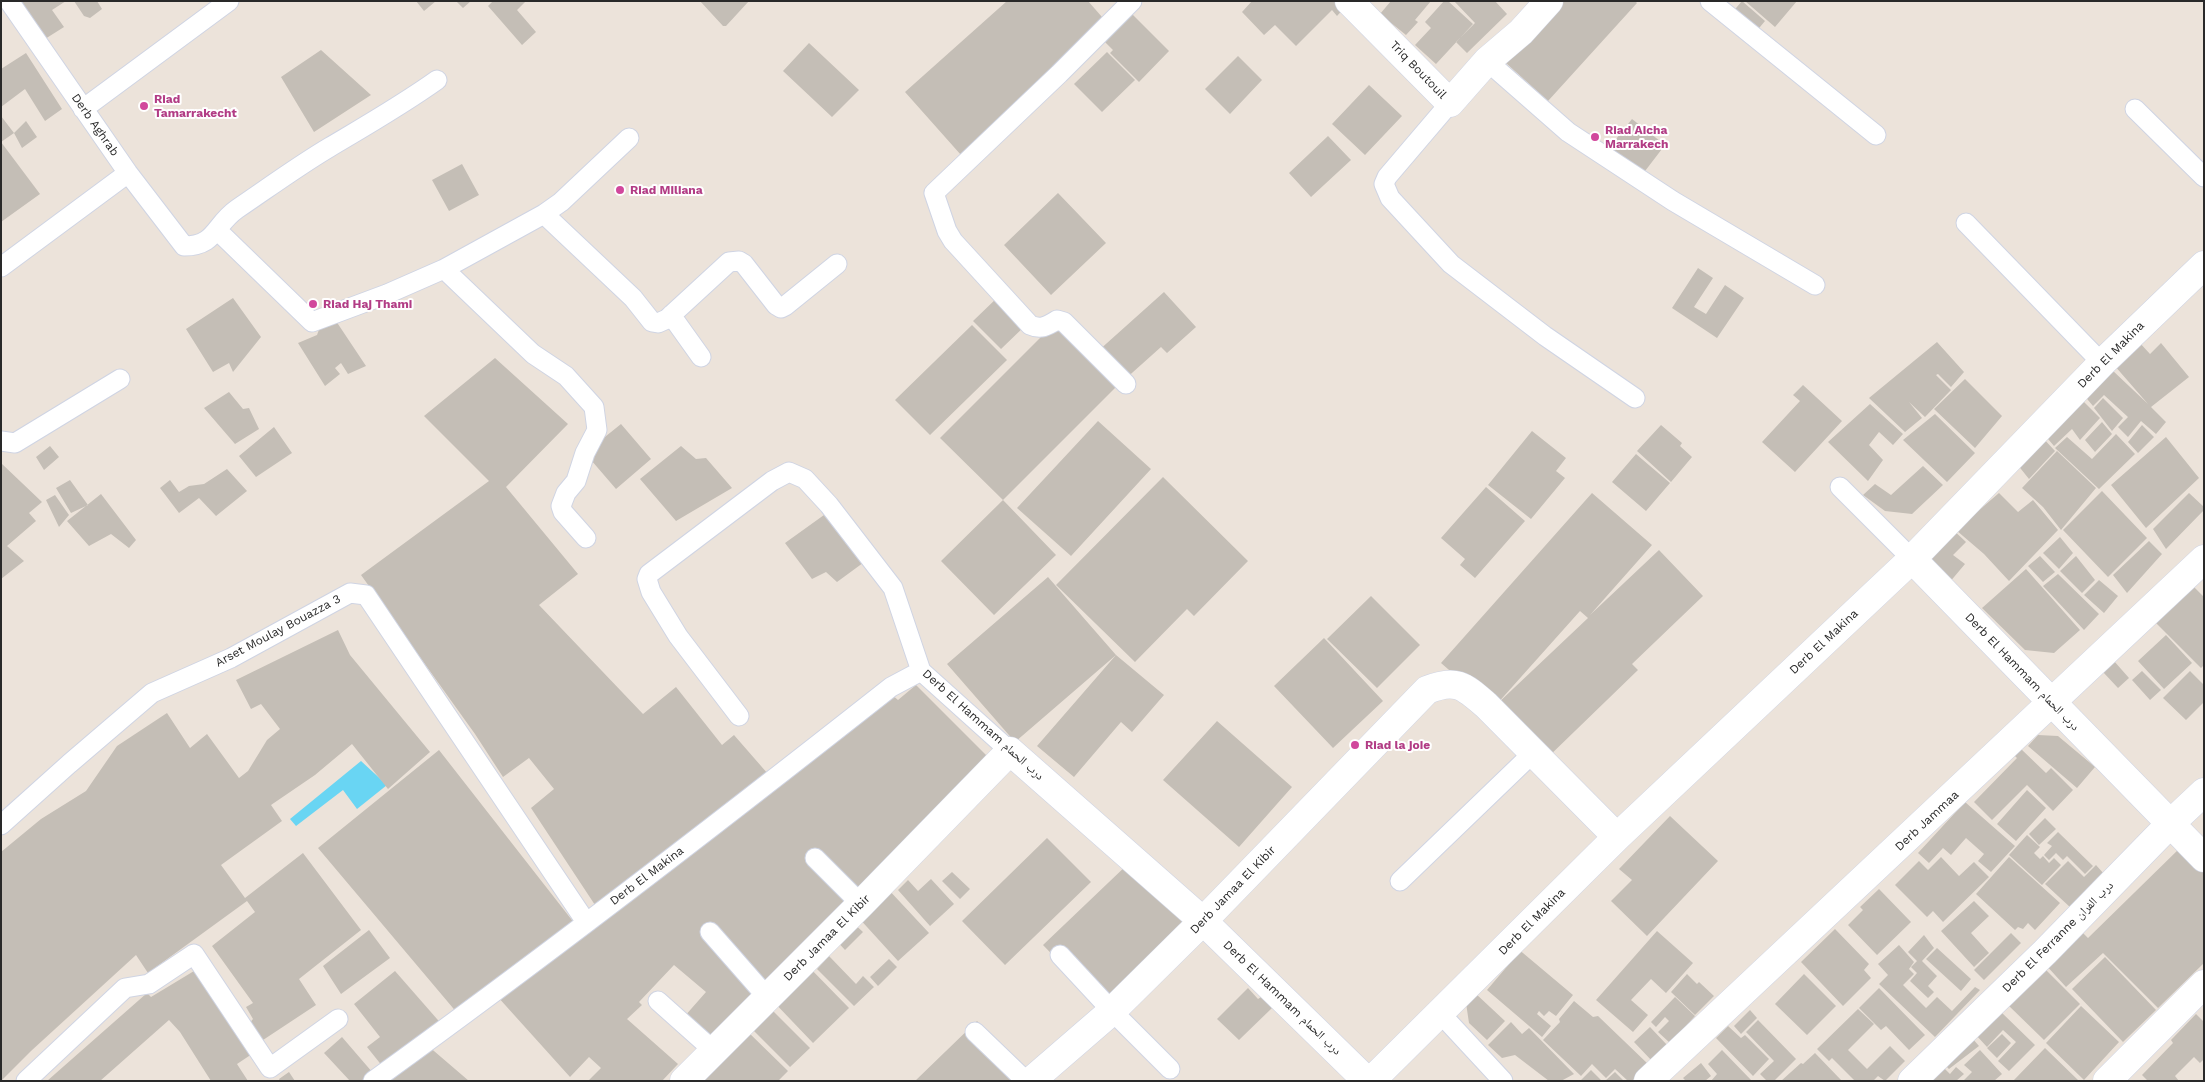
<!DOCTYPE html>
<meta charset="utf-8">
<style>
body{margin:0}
#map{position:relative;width:2205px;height:1082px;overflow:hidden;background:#ece3da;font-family:"Work Sans",sans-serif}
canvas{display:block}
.frame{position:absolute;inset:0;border:2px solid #292929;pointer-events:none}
</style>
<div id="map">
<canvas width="2205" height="1082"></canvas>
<div class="frame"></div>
</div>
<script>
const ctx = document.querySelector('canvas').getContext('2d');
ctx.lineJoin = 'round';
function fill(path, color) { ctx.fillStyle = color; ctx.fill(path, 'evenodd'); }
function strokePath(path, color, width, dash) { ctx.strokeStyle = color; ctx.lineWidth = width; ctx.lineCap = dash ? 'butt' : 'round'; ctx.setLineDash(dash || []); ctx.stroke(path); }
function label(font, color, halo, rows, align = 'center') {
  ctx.font = font + ' "Work Sans","Noto Naskh Arabic",sans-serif'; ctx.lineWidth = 4; ctx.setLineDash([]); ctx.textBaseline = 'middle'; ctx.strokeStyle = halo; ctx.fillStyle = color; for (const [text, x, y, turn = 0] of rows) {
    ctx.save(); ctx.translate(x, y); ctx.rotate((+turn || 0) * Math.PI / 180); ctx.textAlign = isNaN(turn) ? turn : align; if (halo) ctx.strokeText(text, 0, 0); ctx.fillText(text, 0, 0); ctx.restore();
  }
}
const water = new Path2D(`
 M361 761 387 785 357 809 343 790 296 826 290 819Z`);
const building = new Path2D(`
 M21 1H66L52 10 64 27 45 39Z
 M74 1H97L102 9 90 18 84 16Z
 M416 1H436L424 11Z
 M456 1H471L463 8Z
 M493 1H526L517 10 536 32 522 45 488 6Z
 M700 1H749L726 26H723Z
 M1007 1H1088L1109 25 961 155 905 92Z
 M1252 1H1341L1346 6 1337 16 1332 10 1296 46 1275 25 1264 35 1242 12Z
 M1391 1H1431L1415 20 1418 22 1406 35 1380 14Z
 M1444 1H1448L1473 24 1436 64 1415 45 1431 28 1425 22Z
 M1454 1H1495L1507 14 1467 53 1456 42 1475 23Z
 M1563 1H1635L1637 3 1548 101 1506 63Z
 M1742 1 1765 21 1755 33 1731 14Z
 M1745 1H1797L1775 27Z
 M1129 11 1169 51 1139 82 1110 53 1113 50 1101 38Z
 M809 43 859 90 832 117 783 71Z
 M321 50 371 95 314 132 281 77Z
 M1107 52 1135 80 1102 112 1074 84Z
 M26 53 62 109 45 121 25 89 1 107V69Z
 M1238 56 1262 80 1230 114 1205 89Z
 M1369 85 1402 116 1365 155 1332 124Z
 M1 116 14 133 1 142Z
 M1632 119 1665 145 1642 175 1608 149Z
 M26 121 37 137 22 148 14 133Z
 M1328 136 1351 160 1311 197 1289 173Z
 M1 142 40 194 1 222Z
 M462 164 479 195 449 211 432 180Z
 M1058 193 1106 243 1051 295 1004 245Z
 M1698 268 1713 278 1694 307 1706 314 1725 285 1744 298 1717 338 1672 308Z
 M1164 292 1196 327 1167 353 1161 347 1123 381 1097 352Z
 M999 296 1027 324 1001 349 973 321Z
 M233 298 261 337 233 372 229 363 213 372 186 329Z
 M334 318 366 366 348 374 341 363 335 368 340 374 325 386 298 343 317 335 320 327Z
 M972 325 1007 360 930 435 895 400Z
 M1053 325 1116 387 1003 500 1056 555 994 615 941 561 1003 500 940 438Z
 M1937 342 1964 372 1951 387 1938 374 1936 375 1951 390 1925 417 1909 402 1922 418 1905 432 1869 398Z
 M2139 342 2150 354 2161 343 2189 377 2151 407 2166 422 2156 434 2141 421 2128 437 2118 427 2128 417 2104 395 2093 406 2083 394 2111 369 2148 404 2114 365Z
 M495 358 568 424 506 487 578 574 539 605 643 714 676 687 722 745 734 735 768 774 595 905 531 808 554 789 529 758 503 777 475 734 361 575 489 481 424 416Z
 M1965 379 2002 416 1975 448 1934 409Z
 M1803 385 1842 421 1795 472 1762 442 1800 401 1793 395Z
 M229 392 243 409 249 408 259 429 235 444 204 408Z
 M2079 397 2100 418 2080 440 2072 429 2054 446 2043 433Z
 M2103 398 2123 418 2112 431 2094 408Z
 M1870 404 1903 434 1893 445 1879 432 1869 445 1883 460 1868 481 1828 442Z
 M1935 414 1975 453 1947 482 1903 440Z
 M1098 421 1151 469 1071 556 1017 508Z
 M2102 422 2112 434 2095 452 2085 440Z
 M621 424 651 459 616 489 585 453Z
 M1661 425 1682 443 1680 446 1692 457 1671 482 1637 451Z
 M2142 425 2154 437 2138 453 2128 442Z
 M274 427 292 453 256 477 239 456Z
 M1532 431 1566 458 1556 471 1565 478 1531 519 1488 485Z
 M2116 434 2135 454 2099 489 2055 448 2067 437 2092 459Z
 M2042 437 2055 451 2029 479 2017 464Z
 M2166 437 2199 478 2146 528 2111 485Z
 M50 446 59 457 44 470 36 457Z
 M681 446 696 459 706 458 732 488 676 521 640 479Z
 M2057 451 2096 488 2061 530 2043 507 2022 488Z
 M1636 454 1670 483 1646 511 1612 482Z
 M1 463 42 502 29 513 36 521 7 546 24 561 1 579Z
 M1923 466 1943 485 1912 514 1885 511 1863 495 1875 484 1891 495Z
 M227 469 247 491 216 516 199 498 179 513 160 488 170 480 179 492 189 486 204 484Z
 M1163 477 1248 561 1194 616 1187 609 1135 662 1056 585Z
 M70 480 88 505 71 513 56 488Z
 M1486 487 1525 521 1475 578 1460 565 1465 559 1441 538Z
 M2102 491 2147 538 2108 577 2063 530Z
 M1592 493 1652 545 1590 615 1659 550 1703 596 1632 664 1638 670 1544 761 1493 708 1441 663ZM1580 611 1588 618 1496 705Z
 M1999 493 2018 512 2033 500 2058 530 2009 581 1984 554 1956 530Z
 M2189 493 2204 507V510L2166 549 2153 529Z
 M101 494 136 540 129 548 111 534 89 546 67 521Z
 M55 495 69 515 59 527 46 500Z
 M824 515 867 560 837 582 826 572 812 579 785 543Z
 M1949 526 1966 542 1953 555 1965 564 1949 583 1929 562Z
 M2060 537 2073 553 2059 569 2043 553Z
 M2149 541 2162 554 2127 593 2113 575Z
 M2040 556 2055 572 2043 582 2028 566Z
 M2076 556 2095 580 2082 593 2060 571Z
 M2026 569 2080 630 2054 653 2025 650 1982 608Z
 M2058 574 2099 614 2084 630 2043 586Z
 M1048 577 1116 655 1164 695 1132 732 1121 722 1074 777 1037 746 1116 655 1015 742 947 664Z
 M2099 580 2118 596 2104 613 2084 595Z
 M2191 584 2204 597V665L2201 668 2154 621Z
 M1371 596 1420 645 1377 688 1327 639Z
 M338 630 350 655 430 752 388 789 352 744 315 775 271 805 282 821 221 865 245 898 303 853 361 930 299 979 316 1005 260 1042 247 1026 253 1019 246 1007 253 1003 212 946 255 912 247 901 148 973 136 955 31 1051 1 1081V852L41 819 86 791 117 746 167 713 190 748 207 734 239 778 248 771 267 740 280 729 261 704 251 709 236 680Z
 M2166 635 2192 663 2164 689 2138 661Z
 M1324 638 1383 701 1333 748 1274 686Z
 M2114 661 2129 678 2118 688 2103 672Z
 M2142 671 2161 690 2150 700 2132 680Z
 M2190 671 2204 685V702L2186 720 2163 698Z
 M916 685 990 759 760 997 711 1042 684 1017 706 992 674 965 639 1002 642 1005 627 1019 678 1064 662 1081H588L601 1068 589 1057 570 1077 497 996 657 877H662L891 694 898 700Z
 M1217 721 1292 787 1239 847 1163 780Z
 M2038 735 2058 736 2095 767 2077 788 2028 746Z
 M2020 748 2046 773 2051 768 2073 790 2053 811 2027 785 1992 820 1974 802 2017 758 2014 755Z
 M439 750 575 924 458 1014 318 848Z
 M2027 790 2046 808 2016 841 1997 824Z
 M1965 802 2015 846 1991 872 1978 861 1984 854 1966 838 1951 855 1943 848 1929 863 1918 853Z
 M1670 816 1718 861 1647 936 1611 901 1632 880 1619 869Z
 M2045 818 2056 829 2039 845 2029 834Z
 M2058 832 2093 866 2085 874 2067 856 2063 860 2056 853 2049 860 2044 855 2052 846 2047 843Z
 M2027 835 2040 847 2034 853 2040 859 2043 856 2049 863 2054 858 2061 865 2042 885 2009 855Z
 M1047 838 1091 882 1005 965 962 921Z
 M2182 846 2204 867V963L2158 1008 2103 953 2066 987 2044 963 2079 929 2088 938Z
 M1941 857 1959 876 1974 862 1989 877 1943 922 1933 911 1927 917 1895 885 1919 861 1928 870Z
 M2009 857 2060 903 2035 930 2028 923 2023 929 2018 927 2015 930 1976 894Z
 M2068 861 2084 877 2096 865 2104 874 2071 908 2045 884Z
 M1130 862 1189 923 1102 1006 1043 945Z
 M952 872 970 889 960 899 942 881Z
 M931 879 954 904 930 926 898 890 908 880 918 891Z
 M887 888 929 933 898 961 857 916Z
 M1879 889 1911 922 1877 955 1848 925 1863 910 1860 907Z
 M1974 901 1989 916 1971 933 1989 953 1974 967 1941 931Z
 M851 921 863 932 845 950 834 938Z
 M1835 929 1869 964 1864 970 1871 978 1843 1006 1801 962Z
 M369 930 390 958 341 994 323 966Z
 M1657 931 1693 963 1666 993 1651 979 1631 1000 1648 1015 1633 1032 1596 1000Z
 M2011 933 2021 943 1984 980 1974 970Z
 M1924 935 1934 948 1922 961 1937 976 1928 986 1934 992 1928 998 1910 981 1917 973 1911 967 1917 961 1908 952Z
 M1899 945 1914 962 1909 969 1914 974 1903 985 1926 1008 1937 997 1952 1011 1975 987 1980 990 1935 1037 1879 984 1888 975 1878 964Z
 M1517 948 1573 995 1556 1016 1549 1011 1544 1016 1539 1011 1537 1014 1551 1026 1542 1037 1487 990 1510 963 1506 961Z
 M1937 948 1971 979 1961 991 1926 959Z
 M829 956 856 984 863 976 874 987 854 1006 817 969Z
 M2105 957 2156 1010 2123 1042 2072 989Z
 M889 959 897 967 878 986 870 977Z
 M805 963 849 1008 813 1043 770 998Z
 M2043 967 2080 1004 2044 1040 2007 1004Z
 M194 971 252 1054 237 1064 248 1081H211L180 1032 169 1020 100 1081H47L147 993 151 997Z
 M395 971 444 1027 383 1067 367 1047 380 1037 354 1004Z
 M1687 974 1697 984 1699 982 1714 996 1695 1015 1671 992Z
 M1804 974 1836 1006 1807 1035 1775 1004Z
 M1248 988 1258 999 1261 997 1272 1008 1239 1040 1217 1019Z
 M1879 988 1925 1035 1909 1050 1886 1026 1881 1030 1859 1008Z
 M1475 993 1505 1021 1487 1040 1469 1023 1466 1003Z
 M1675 997 1695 1016 1670 1043 1658 1032 1669 1021 1665 1017 1656 1027 1651 1022Z
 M1574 1001 1593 1017 1598 1016 1648 1064 1632 1081H1628L1615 1069 1606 1078 1592 1064 1581 1076 1543 1040 1560 1022 1559 1019Z
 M767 1005 810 1048 790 1067 747 1024Z
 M2081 1006 2119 1042 2084 1080 2046 1043Z
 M1858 1009 1874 1024 1848 1050 1867 1069 1890 1046 1905 1061 1885 1081 1878 1076 1873 1081H1855L1832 1058 1829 1061 1817 1049Z
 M1750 1010 1757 1018 1741 1034 1734 1026Z
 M2000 1011 2035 1045 2009 1071 1998 1061 2016 1042 2003 1030 1987 1047 1976 1035Z
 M2196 1014 2204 1022V1059L2200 1063 2194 1057 2175 1076 2179 1081H2148L2142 1075 2173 1043 2171 1040Z
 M1758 1020 1796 1059 1774 1081H1767L1760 1074 1774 1061 1746 1032Z
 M977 1021 1023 1067 1009 1081H915Z
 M1511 1022 1522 1034 1529 1028 1574 1074 1561 1081H1549L1515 1055 1502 1058 1488 1045Z
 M1728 1026 1741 1038 1745 1035 1769 1059 1753 1076 1716 1038Z
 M1650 1027 1668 1046 1652 1061 1634 1042Z
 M745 1029 788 1071 778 1081H698Z
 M2002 1034 2011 1043 1997 1058 1987 1048Z
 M342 1037 373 1073 363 1081H350L324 1053Z
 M1972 1038 1979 1046 1949 1069 1944 1064Z
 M427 1045 469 1081H379Z
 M2045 1048 2079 1081H2013Z
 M1722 1050 1752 1081H1711L1717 1074 1708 1064Z
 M1980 1050 2002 1074 1994 1081H1963L1972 1072 1964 1065Z
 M1815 1053 1842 1081H1781L1801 1063 1803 1064Z
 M1701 1063 1711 1076 1705 1081H1686L1683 1078Z
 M1940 1064 1950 1074 1956 1067 1964 1074 1956 1081H1924Z
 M1591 1070 1602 1081H1580Z
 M289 1072 295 1081H280L279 1079Z
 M1615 1072 1624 1081H1605Z`);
const service = new Path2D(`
 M9 1 128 173 184 246C216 246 214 225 237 209 268 188 298 166 330 147 367 125 402 105 437 80
 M1710 1 1876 135
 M1487 61 1568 132 1673 201 1815 285
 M1450 103 1387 177 1384 184 1390 198 1451 264 1545 336 1635 398
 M83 109 229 1
 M2135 109 2204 177
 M544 214 633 298 652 322 658 323 667 319 729 262 739 261 744 264 776 305 781 308 785 306 837 264
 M1966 223 2102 363
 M217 230 312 322 387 294 444 269 544 214 561 202 629 138
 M1 267 128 173
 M444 269 533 354 566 376 594 407 597 430 585 453 576 481 566 493 561 506 563 512 586 538
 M671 315 701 357
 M1126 384 1064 322 1057 320C1047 326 1041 330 1030 325L953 241 947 231 934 193 1059 74 1132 1
 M1 441 15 443 120 379
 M1840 487 1912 559
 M739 716 678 636 651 592 647 579 649 574 772 481 789 472 805 479 829 505 893 588 921 671 1010 751
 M1 825 69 764 152 693 231 658 350 593 366 595 586 922
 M815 858 861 904
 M1400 881 1533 753
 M710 932 767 997
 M1060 955 1112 1011 1170 1069
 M658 1001 714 1051
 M1440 1013 1503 1081
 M975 1032 1026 1081
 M26 1081 125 988 149 984 194 954 270 1068 338 1019
 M373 1081C549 954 721 821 891 687L921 671`);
const minor = new Path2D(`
 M1349 1 1450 103 1487 61 1521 32 1549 1
 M1912 559 2204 858
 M684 1081 861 904 1010 751 1203 921 1367 1081
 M1031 1081 1112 1011 1203 921 1427 690C1456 678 1464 686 1486 705L1617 837
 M1371 1081 1617 837 1912 559 2102 363 2204 265
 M1648 1081 2204 559
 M1912 1081 2045 952 2171 823 2204 792
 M2107 1081 2204 984`);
const markers = [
 [144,106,5,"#d1479c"],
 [1595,137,5,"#d1479c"],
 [620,190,5,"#d1479c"],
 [313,304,5,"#d1479c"],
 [1355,745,5,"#d1479c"]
];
const streetNames = [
 ["Triq Boutouil",1418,70,46],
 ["Derb Aghrab",95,125,55],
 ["Derb El Makina",2111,355,-45],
 ["Arset Moulay Bouazza 3",278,631,-28],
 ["Derb El Makina",1824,642,-43],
 ["Derb El Hammam درب الحمام",2022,672,46],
 ["Derb El Hammam درب الحمام",983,725,42],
 ["Derb Jammaa",1927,821,-43],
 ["Derb El Makina",647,876,-37],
 ["Derb Jamaa El Kibir",1233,890,-46],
 ["Derb El Makina",1532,922,-45],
 ["Derb El Ferranne درب الفران",2058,937,-45],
 ["Derb Jamaa El Kibir",827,938,-45],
 ["Derb El Hammam درب الحمام",1282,998,44]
];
const hotelNames = [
 ["Riad",154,99],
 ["Tamarrakecht",154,113],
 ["Riad Aicha",1605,130],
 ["Marrakech",1605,144],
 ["Riad Miliana",630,190],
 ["Riad Haj Thami",323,304],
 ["Riad la joie",1365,745]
];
fill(water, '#69d5f3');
fill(building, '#c4beb6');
strokePath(service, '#cfd4e3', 21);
strokePath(minor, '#cfd4e3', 29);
strokePath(service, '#fff', 19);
strokePath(minor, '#fff', 28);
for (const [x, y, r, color] of markers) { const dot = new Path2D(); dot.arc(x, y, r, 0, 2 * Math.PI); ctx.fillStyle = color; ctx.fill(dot); strokePath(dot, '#fff', 2); }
label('12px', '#292929', '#fff', streetNames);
label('bold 12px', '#b23c85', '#fff', hotelNames, 'left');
</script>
